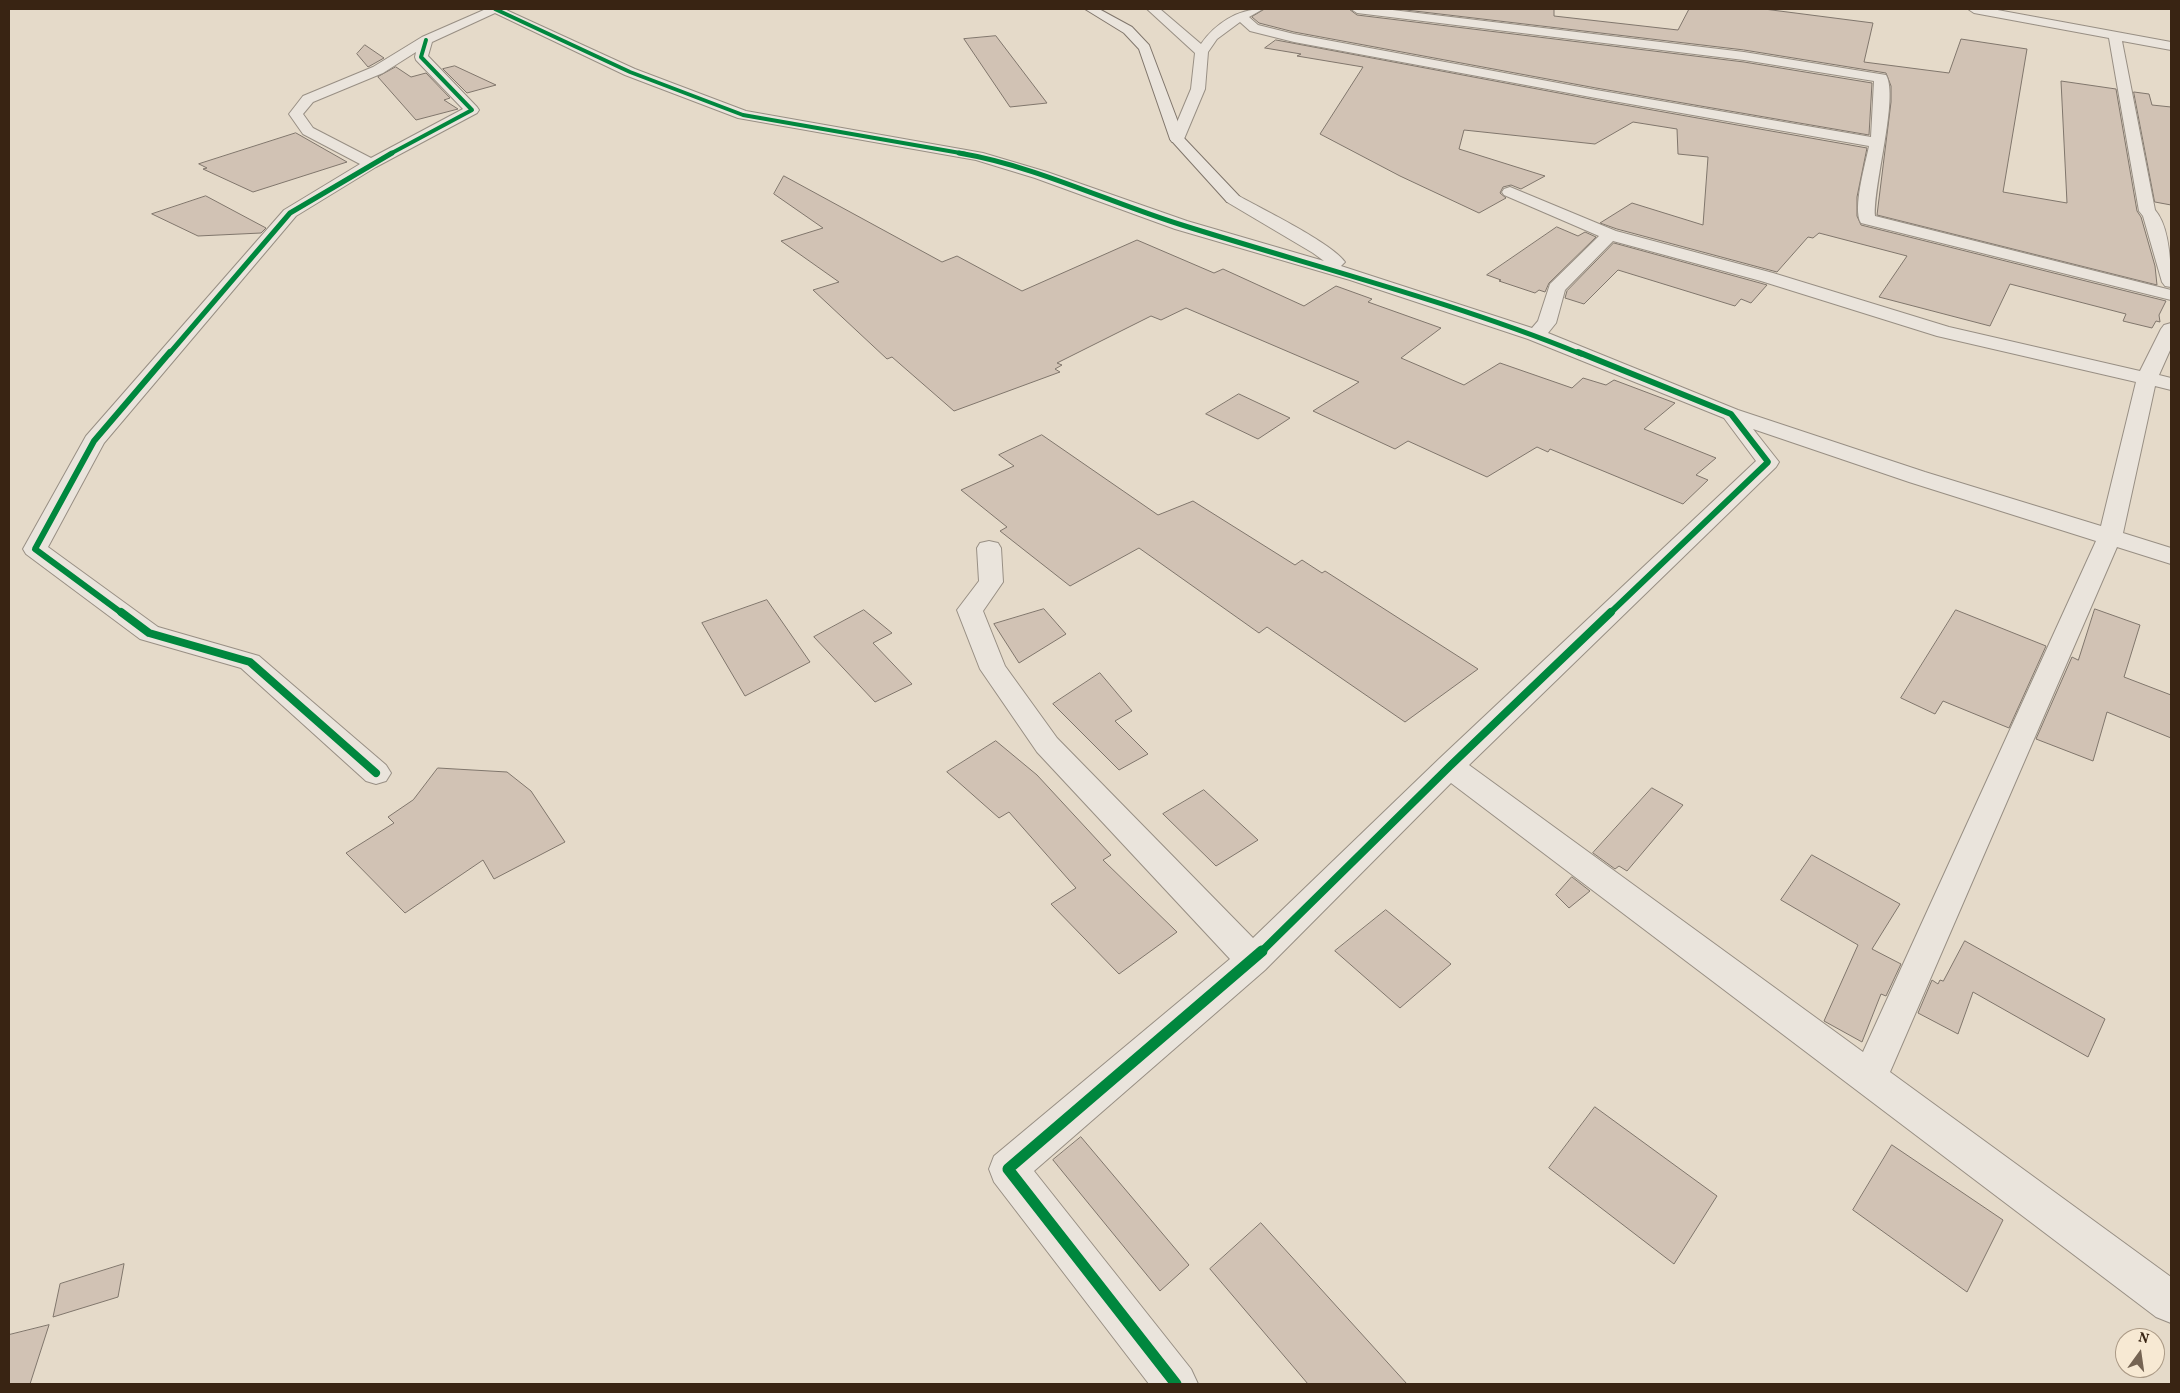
<!DOCTYPE html>
<style>
body{margin:0}
#map{position:relative;width:2180px;height:1393px;overflow:hidden;background:#e5dac9;font-family:Vollkorn,serif}
canvas{display:block}
.frame{position:absolute;inset:0;border:10px solid #392413;pointer-events:none}
.north{position:absolute;left:2115px;top:1328px;width:50px;height:50px;box-sizing:border-box;background:#f7e9d3;border:1px solid #ab9a86;border-radius:50%;rotate:14deg;font-size:14px;font-weight:700;line-height:20px;text-align:center;color:#392413}
.north::after{content:'';display:block;margin:auto;width:18px;height:22px;background:#756453;clip-path:polygon(50% 0,100% 100%,50% 72%,0 100%)}
</style>
<div id="map">
<canvas width="2180" height="1393"></canvas>
<div class="frame"></div>
<div class="north">N</div>
</div>
<script>
const ctx = document.querySelector('canvas').getContext('2d');
ctx.lineJoin = 'round';
function fill(path, color) { ctx.fillStyle = color; ctx.fill(path, 'evenodd'); }
function strokePath(path, color, width, dash) { ctx.strokeStyle = color; ctx.lineWidth = width; ctx.lineCap = dash ? 'butt' : 'round'; ctx.setLineDash(dash || []); ctx.stroke(path); }
const building = new Path2D(`
 M1265 9H1349L1357 15 1744 62 1872 83 1869 135 1596 88 1294 32 1259 23 1252 17Z
 M1398 9H1554V16L1678 30 1689 9H1764L1873 23 1864 62 1949 73 1961 39 2027 49 2003 192 2067 203 2061 81 2116 89 2137 211 2141 217 2155 266 2157 285 1877 215 1891 102V86L1886 73 1744 50Z
 M996 36 1047 103 1010 107 964 39Z
 M1276 40 1596 100 1867 148 1857 197V216L1861 225 2166 301 2159 315 2160 322 2156 321 2152 328 2123 321 2126 314 2010 284 1990 326 1879 297 1907 256 1819 233 1813 238 1808 237 1777 272 1617 229 1600 223 1632 203 1703 225 1708 157 1678 154 1677 129 1633 122 1595 144 1464 130 1459 149 1545 176 1521 189 1511 185 1503 187 1500 193 1506 198 1479 213 1400 176 1320 134 1363 67 1297 56 1301 54 1265 48Z
 M365 45 384 58 368 67 357 54Z
 M455 66 496 85 467 93 443 69Z
 M396 67 411 77 426 73 450 98 444 100 458 109 416 120 378 77Z
 M2134 92 2149 94 2152 105 2171 107V205L2155 202Z
 M296 133 347 162 253 192 203 169 207 168 199 164Z
 M784 176 942 262 957 256 1022 291 1137 240 1214 273 1223 269 1304 306 1336 286 1372 299 1368 302 1441 328 1401 358 1464 385 1500 363 1572 388 1583 378 1606 385 1614 380 1675 403 1644 429 1716 458 1696 475 1708 480 1683 504 1550 449 1548 452 1537 447 1487 477 1408 441 1395 449 1313 411 1359 382 1186 308 1161 320 1151 316 1057 363 1062 365 1055 369 1060 372 954 411 892 357 887 359 813 290 839 282 781 241 823 228 774 194Z
 M206 196 266 228 261 233 198 236 152 214Z
 M1557 227 1578 236 1585 232 1596 237 1549 283 1545 292 1539 290 1535 293 1499 281 1501 280 1487 275Z
 M1614 243 1760 283 1767 285 1751 303 1741 299 1735 306 1618 270 1584 304 1565 298 1567 291Z
 M1239 394 1290 418 1258 439 1206 414Z
 M1042 435 1158 515 1193 501 1295 565 1302 560 1322 573 1325 571 1478 669 1405 722 1267 627 1259 633 1139 548 1070 586 1000 531 1007 527 961 490 1014 466 999 455Z
 M767 600 810 662 745 696 702 623Z
 M1044 609 1066 634 1019 663 994 624Z
 M2095 609 2140 625 2124 677 2171 695V738L2107 712 2093 761 2036 739 2072 657 2078 660Z
 M864 610 892 633 873 643 912 684 875 702 814 637Z
 M1956 610 2046 646 2009 728 1943 701 1935 714 1901 698Z
 M1100 673 1132 711 1115 721 1148 754 1119 770 1053 704Z
 M996 741 1037 775 1111 855 1103 860 1177 932 1119 974 1051 904 1076 888 1009 812 999 818 947 772Z
 M438 768 507 772 531 791 565 842 494 879 483 860 405 913 346 853 394 823 388 817 413 800Z
 M1652 788 1683 805 1627 871 1619 866 1615 869 1593 853Z
 M1204 790 1258 840 1216 866 1163 814Z
 M1812 855 1900 904 1872 949 1901 964 1886 996 1881 994 1862 1042 1824 1021 1858 945 1781 900Z
 M1572 877 1590 891 1569 908 1556 895Z
 M1386 910 1451 964 1400 1008 1335 951Z
 M1965 941 2105 1019 2088 1057 1973 992 1958 1034 1918 1013 1932 980 1938 984 1940 980 1943 981Z
 M1595 1107 1717 1196 1674 1264 1549 1168Z
 M1081 1137 1189 1265 1160 1291 1053 1160Z
 M1892 1145 2003 1220 1967 1292 1853 1210Z
 M1261 1223 1407 1384H1308L1210 1269Z
 M124 1264 118 1297 53 1317 60 1284Z
 M49 1325 30 1384H9V1335Z`);
const street = new Path2D(`
 M486 9H504L635 69 746 111 983 153 1047 172 1187 221 1324 261 1313 253 1227 202 1225 199 1227 196H1239C1262 209 1332 243 1345 262L1341 266 1532 328 1538 321 1550 284 1599 236 1504 195 1502 192 1504 189 1510 187 1616 231 1773 273 1949 327 2140 371 2161 329 2164 325 2171 323V348L2159 375 2171 378V390L2155 386 2123 533 2171 548V564L2117 547 1890 1072 2171 1277V1323L2156 1317 1451 783 1265 970 1034 1171 1191 1369 1198 1384H1149L994 1182 989 1169 994 1156 1230 959 1037 752 980 669 957 610 979 581 977 548 980 543 989 541 998 543 1001 548 1003 582 983 611 1005 666 1057 738 1253 938 1440 758 1756 461 1724 418 1528 339 1350 280 1175 229 1035 178 976 160 738 118 625 75 495 13 432 42 428 56 477 107 479 110 477 113 376 167 296 216 104 443 48 547 158 627 259 656 386 765 391 773 386 781 376 784 366 781 241 668 140 639 26 554 23 549 86 436 284 210 360 164 303 134 289 114 303 96 373 67 422 37ZM416 52 415 57 416 60 463 109 371 158 313 128 303 114 313 102 383 73ZM1613 241 1761 281 1937 336 2136 382 2101 526 1925 472 1738 410 1548 333 1556 323 1565 290ZM1753 429 1909 482 2096 541 1863 1052 1469 765 1776 467 1779 462Z
 M1147 9H1160L1201 44C1215 24 1237 9 1263 9L1249 17 1258 25 1294 34 1596 90 1871 137 1874 81 1744 60 1357 13 1351 9H1384L1744 52 1886 75C1899 97 1873 185 1875 216L2171 290V300L1861 223C1852 209 1866 162 1869 146L1596 98 1294 42 1250 31 1240 22 1217 39 1208 52 1205 89 1184 139 1182 142H1172L1170 139 1191 89 1195 53Z
 M1968 9H1992L2171 42V50L2122 41 2155 210C2170 227 2171 265 2171 287L2165 286 2162 282 2143 216 2139 211 2109 38 1974 13Z`);
const secondary = new Path2D(`
 M1085 9H1099L1132 27 1149 45 1184 138 1239 196 1241 199 1239 202H1227L1170 139 1139 49 1124 33Z`);
const cyclewayFar4 = new Path2D(`
 M495 9 630 72 743 115 966 154
 M390 154 472 110 421 57 426 40`);
const cyclewayFar3 = new Path2D(`
 M959 153C1036 166 1108 202 1182 225 1315 267 1451 301 1581 354
 M169 354 290 213 392 153`);
const cyclewayFar2 = new Path2D(`
 M1578 352 1731 414 1768 462 1609 614
 M123 614 35 549 94 441 170 352`);
const cyclewayFar1 = new Path2D(`
 M121 612 149 633 250 662 376 773
 M1261 952 1450 766 1611 612`);
const cycleway = new Path2D(`
 M1176 1384 1008 1169 1262 951`);
fill(building, '#d1c2b4');
strokePath(building, '#80766c', 1);
strokePath(street, '#988f84', 2);
strokePath(secondary, '#80766c', 2);
fill(street, '#eae4dc');
fill(secondary, '#eae4dc');
strokePath(cyclewayFar4, '#00873e', 4);
strokePath(cyclewayFar3, '#00873e', 5);
strokePath(cyclewayFar2, '#00873e', 6);
strokePath(cyclewayFar1, '#00873e', 8);
strokePath(cycleway, '#00873e', 11);
</script>
